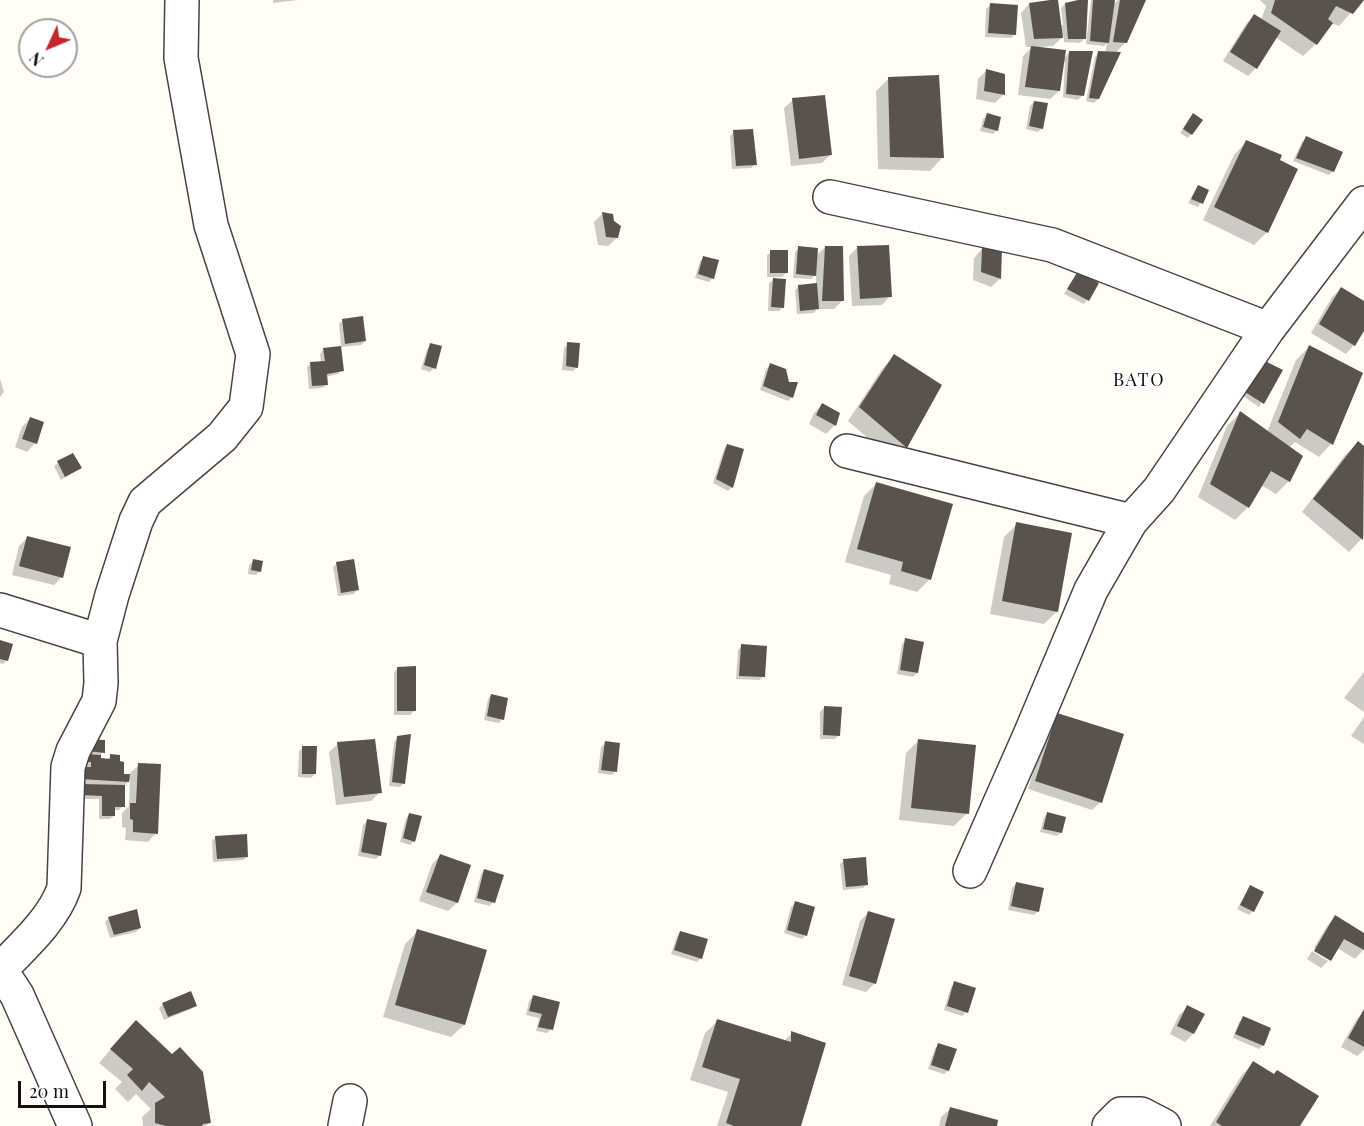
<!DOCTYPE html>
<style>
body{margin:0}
#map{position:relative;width:1364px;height:1126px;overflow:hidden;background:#fffdf5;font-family:"Playfair Display",serif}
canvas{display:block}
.north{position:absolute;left:18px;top:18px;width:60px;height:60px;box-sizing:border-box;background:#fff;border:2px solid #a0a0a0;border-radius:50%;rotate:226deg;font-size:16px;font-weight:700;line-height:24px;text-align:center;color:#111}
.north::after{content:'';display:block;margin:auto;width:21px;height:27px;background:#c4262e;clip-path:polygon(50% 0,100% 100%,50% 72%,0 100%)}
.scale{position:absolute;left:18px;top:1081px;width:88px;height:27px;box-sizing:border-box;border:3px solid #111;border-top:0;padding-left:8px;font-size:18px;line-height:21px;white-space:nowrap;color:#111;-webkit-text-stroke:4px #fff;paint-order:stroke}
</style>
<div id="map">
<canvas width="1364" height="1126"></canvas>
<div class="north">N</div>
<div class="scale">20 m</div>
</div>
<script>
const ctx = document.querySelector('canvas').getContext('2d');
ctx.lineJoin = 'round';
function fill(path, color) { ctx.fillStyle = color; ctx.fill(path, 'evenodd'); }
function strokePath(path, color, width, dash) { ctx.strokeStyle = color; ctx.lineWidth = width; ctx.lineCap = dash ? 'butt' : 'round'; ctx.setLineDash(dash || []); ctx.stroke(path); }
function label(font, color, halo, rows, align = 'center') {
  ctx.font = font + ' "Playfair Display",serif'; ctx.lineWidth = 6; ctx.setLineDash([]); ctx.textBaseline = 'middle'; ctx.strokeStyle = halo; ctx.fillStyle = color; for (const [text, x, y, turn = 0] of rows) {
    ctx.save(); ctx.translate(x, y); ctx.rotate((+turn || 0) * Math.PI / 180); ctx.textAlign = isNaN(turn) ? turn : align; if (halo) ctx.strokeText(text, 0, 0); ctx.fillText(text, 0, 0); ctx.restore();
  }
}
const shadow = new Path2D(`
 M273 0H298L273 3Z
 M1086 0 1084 39 1080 43 1064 42V36L1053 46 1040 47V48L1063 59 1069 53 1082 96 1078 100 1063 97 1065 62H1063L1059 91 1050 99 1018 95 1023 56 1032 47H1026L1021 13 1029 4 1060 25H1063L1061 8 1065 4Z
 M1091 0H1114L1113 5 1118 0H1144L1126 42 1115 53 1098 99 1094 103 1086 101 1095 57 1099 53H1105L1107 43 1104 46 1086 44Z
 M1362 0 1339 26 1331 23 1316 44 1303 56 1275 37 1256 68 1248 76 1223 61 1246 24 1254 16 1261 20 1266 6 1260 0Z
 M990 5 1015 34 1011 38 985 37 986 9Z
 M987 70 1003 95 995 103 976 99 978 79Z
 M889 78 942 158 930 171 878 169 876 91Z
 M793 100 831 154 822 163 791 166 784 108Z
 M1034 102 1042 128 1038 132 1026 129 1030 106Z
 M987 115 997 130 993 134 980 131 983 119Z
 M1189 119 1191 134 1188 138 1180 133Z
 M734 132 755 165 751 168 732 169 730 136Z
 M1306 138 1333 171 1329 175 1293 161 1302 142Z
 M1246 142 1267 232 1254 245 1203 220 1234 155Z
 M1198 186 1207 191 1198 207 1188 203Z
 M603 213 617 238 608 246 598 245 594 222Z
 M825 247 843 300 834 309H817L814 313 797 314 795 290 799 286 816 284V274L811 279 793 278 795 252 799 248 816 256Z
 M857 248 890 296 882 305 852 306 849 256Z
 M982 249 1000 250V279L991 287 973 280 974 258Z
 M771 252 786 273 782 277H767V255Z
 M704 258 713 278 709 282 695 278 700 261Z
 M1078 273 1097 283 1084 304 1064 294Z
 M773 280 783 307 779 311H768L769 283Z
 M1341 289 1364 302V328L1354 345 1346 354 1311 333 1332 297Z
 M343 320 365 341 361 345 341 347 339 324Z
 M568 344 577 367 573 371 562 370 564 348Z
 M431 345 434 368 430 372 421 369 427 349Z
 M1309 347 1361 374 1331 444 1319 457 1295 442 1289 448V481L1276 494 1261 485 1248 507 1235 520 1198 497 1227 426 1240 413 1267 432 1296 360Z
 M323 350 342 370 338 374 325 377 326 385 322 388 309 389 307 367 310 364 321 363 320 354Z
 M895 356 940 385 905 448 893 460 848 421 882 369Z
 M1265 362 1281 371 1259 407 1243 396Z
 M770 365 792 397 788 401 760 390 766 369Z
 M0 379 4 392 0 397Z
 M822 405 835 425 826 434 809 424 814 413Z
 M30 419 35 443 27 452 15 447 22 427Z
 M1358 443 1364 448V536L1349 552 1302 512 1345 455Z
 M727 445 732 487 728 491 713 483 724 449Z
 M72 455 80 468 61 480 54 466Z
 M877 483 930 579 917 592 889 584 891 575 845 562 864 496Z
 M1017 524 1057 611 1044 624 990 614 1004 537Z
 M28 537 62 577 54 585 12 575 19 546Z
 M253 561 260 571 256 575 248 574 249 565Z
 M337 563 357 590 354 594 338 596 333 567Z
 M906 640 917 673 913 677 897 674 902 644Z
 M0 642 7 660 3 664 0 663Z
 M742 646 764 676 760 680 736 679 738 650Z
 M398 668 414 711 410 715H394V672Z
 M1364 672V712L1344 698Z
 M491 695 502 719 499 723 484 720 488 699Z
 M824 708 839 735 835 739H820V712Z
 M1058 715 1101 802 1092 810 1028 789 1049 723Z
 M1364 717V744L1351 736Z
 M398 738 404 783 400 787 389 786 394 742Z
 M919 740 967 813 954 826 899 820 906 753Z
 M605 743 615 771 612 775 598 773 601 747Z
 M83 744 103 752 99 756V760H106L111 756 122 776H130V773L139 765 156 833 148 842 125 840 126 828 122 827V813L129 806 130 780 124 786 123 806 119 810H114V816L110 819H99V799H78Z
 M338 744 380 792 371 801 336 805 329 752Z
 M303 747 315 774 311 778 298 777 299 751Z
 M410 814 414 841 410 845 400 842 406 818Z
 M1047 814 1061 832 1057 836 1040 832 1044 818Z
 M367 821 380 855 376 859 358 856 363 825Z
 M216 837 247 857 243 860 213 862 212 841Z
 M440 856 469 866 457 903 448 911 419 901 432 864Z
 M844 860 867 884 863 888 843 890 840 864Z
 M484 870 493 902 490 906 474 902 481 874Z
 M1016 884 1038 911 1034 915 1008 910 1012 888Z
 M1250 887 1253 911 1249 915 1237 909Z
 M795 903 806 935 802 939 784 933 791 907Z
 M868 913 875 983 866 992 842 985 860 921Z
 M1335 917 1364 934V949L1355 959 1337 948 1330 958 1314 948 1327 926Z
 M109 918 140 928 136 932 110 938 105 922Z
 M418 931 464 1025 451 1037 383 1017 405 944Z
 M681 932 701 958 697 962 671 954 677 936Z
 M1312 951 1328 961 1321 968 1307 959Z
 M955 983 966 1012 962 1016 944 1010 951 987Z
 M533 997 551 1029 547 1033 536 1031 539 1018 526 1015 529 1001Z
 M163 1004 195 1005 191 1009 164 1020 159 1008Z
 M1188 1007 1193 1034 1185 1042 1170 1034 1179 1015Z
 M1364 1011V1050L1357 1056 1341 1047 1356 1020Z
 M1243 1018 1263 1045 1259 1049 1233 1038 1239 1022Z
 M718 1021 783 1042 792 1033 799 1126H717L728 1092 690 1080 705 1033Z
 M123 1035 210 1122 206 1126H143L142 1117 151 1109 136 1094 128 1102 115 1089 122 1082 99 1063Z
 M939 1044 948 1071 944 1074 928 1069 935 1048Z
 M1253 1063 1298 1126H1210L1241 1076Z
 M950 1109 995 1126H939L941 1117Z`);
const building = new Path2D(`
 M1050 0H1058L1063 38 1034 39 1029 3Z
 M1078 0H1088L1086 39H1068L1065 3Z
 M1093 0H1115L1109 43 1090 41Z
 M1120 0H1146L1127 43 1113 42Z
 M1275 0H1364L1353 14 1336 6 1328 19 1333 23 1317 45 1271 13Z
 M990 3 1018 5 1016 35 988 33Z
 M1254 14 1281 31 1257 69 1230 52Z
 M1031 46 1066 50 1060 91 1025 87Z
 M1069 51H1093L1084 96 1066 94Z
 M1098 51 1121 52 1099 99 1089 98Z
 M986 69 1005 74V95L984 91Z
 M939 75 944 158 890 157 888 77Z
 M825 95 832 155 799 159 792 98Z
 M1034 101 1048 103 1043 129 1029 126Z
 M987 113 1001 117 998 131 983 127Z
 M1193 113 1203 120 1192 135 1183 129Z
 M753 129 757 165 736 166 733 130Z
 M1306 136 1343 152 1334 172 1296 158Z
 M1246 140 1282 155 1280 160 1298 169 1268 233 1214 207Z
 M1198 185 1209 190 1203 204 1191 199Z
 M602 212 613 214 614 221 621 226 618 238 606 237Z
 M889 245 892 297 860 299 857 246Z
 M798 246 818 248 816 276 796 274Z
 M825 246H843L844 301H822Z
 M982 248H1002L1001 279 981 272Z
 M770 250H788V273H770Z
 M703 256 719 260 714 279 698 274Z
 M1078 271 1099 283 1089 301 1067 289Z
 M773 278 786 279 784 308 771 307Z
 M817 283 819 309 800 311 798 285Z
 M1341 287 1364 301V331L1355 346 1319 324Z
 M363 316 366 341 345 344 342 319Z
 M567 342 580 343 578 368 566 366Z
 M430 343 442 346 436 369 424 365Z
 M1309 345 1363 373 1333 445 1307 429 1300 439 1278 422Z
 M341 346 344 371 327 374 328 385 312 386 310 362 325 361 323 348Z
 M894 354 942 385 907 448 859 407Z
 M1265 361 1283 370 1264 404 1245 392Z
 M770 363 786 369 789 382H798L793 398 763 386Z
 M822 403 840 413 836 426 816 415Z
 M1240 411 1303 456 1290 482 1271 471 1249 508 1210 484Z
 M30 417 44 422 37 444 22 439Z
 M1358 441 1364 446 1363 540 1313 499Z
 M727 444 744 449 733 488 716 479Z
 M73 453 82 468 65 477 57 461Z
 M876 482 953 504 931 580 901 571 903 562 857 549Z
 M1016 522 1072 533 1058 612 1002 601Z
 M27 536 71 547 63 578 19 566Z
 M253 559 263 561 261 572 251 570Z
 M354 559 359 590 341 593 336 562Z
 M905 638 924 642 918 673 900 670Z
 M0 640 13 644 8 661 0 659Z
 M741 644 767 646 765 677 739 676Z
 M416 666V711H397V667Z
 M491 694 508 698 504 720 487 716Z
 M824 706 842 707 840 736 823 735Z
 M1057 713 1124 734 1102 803 1035 781Z
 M411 734 405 784 392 782 397 736Z
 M87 739 105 740V753L87 751Z
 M375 739 382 793 344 797 337 742Z
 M918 739 976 745 969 814 911 808Z
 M605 741 620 743 617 772 601 770Z
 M302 746H317L316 774H302Z
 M86 754 101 755V758L110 759V754L120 755V761L124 762V774H130L129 782 81 779 82 767H91V762H86Z
 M138 763 161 764 158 834 133 832V820L130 819V803H136Z
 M81 784 125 785V807H115V816H102V796L81 795Z
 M1047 812 1066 817 1062 833 1043 829Z
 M409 813 422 816 415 842 403 838Z
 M367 819 387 823 381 856 361 852Z
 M247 834 248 857 217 859 215 836Z
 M440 854 471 865 458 903 426 892Z
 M866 857 868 885 846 887 843 859Z
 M484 869 504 875 495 903 477 898Z
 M1016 882 1044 888 1039 912 1011 906Z
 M1250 885 1264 892 1254 912 1240 905Z
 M795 901 815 907 807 936 787 930Z
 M137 909 141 928 114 935 108 917Z
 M868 911 895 919 876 984 849 976Z
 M1335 915 1364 933V950L1344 939 1331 961 1314 951Z
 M417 929 487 950 465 1025 395 1005Z
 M680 931 708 939 702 959 674 950Z
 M954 981 976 988 968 1013 947 1006Z
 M191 991 197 1006 168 1017 162 1003Z
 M533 995 560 1002 553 1030 538 1027 542 1014 529 1011Z
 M1187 1005 1205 1014 1194 1034 1177 1026Z
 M1364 1009V1047L1348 1038Z
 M1243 1016 1271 1028 1264 1046 1235 1034Z
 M717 1019 791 1042V1031L826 1043 801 1126H734L726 1123 740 1079 702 1067Z
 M136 1020 172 1054 180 1047 203 1072 211 1123 203 1124 202 1126H166L155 1123V1103L165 1097 149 1082 142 1091 127 1075 133 1069 110 1049Z
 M938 1043 957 1049 949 1071 931 1065Z
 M1253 1061 1274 1074 1277 1070 1319 1096 1300 1126H1222L1216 1122Z
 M950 1107 998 1120 997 1126H945Z`);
const street = new Path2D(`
 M830 197 1052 245 1268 329
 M847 451 1131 521
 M0 610 100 641
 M970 871 1030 735 1091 590 1114 550 1131 521 1159 490 1268 329 1364 203
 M0 969 17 995 75 1126
 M0 970C23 946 53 920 64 888L68 767 73 751 99 701 101 683 100 641 112 595 136 521 145 502 222 437 246 407 253 354 211 225 181 58 182 0
 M345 1126 350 1101
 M1109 1126 1121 1114H1141L1164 1126`);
const neighbourhoodNames = [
 ["BATO",1139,380]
];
fill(shadow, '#0003');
fill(building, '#5a524d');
strokePath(street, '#444', 36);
strokePath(street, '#fff', 33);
ctx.letterSpacing = '1.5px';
label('18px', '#111', '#fff', neighbourhoodNames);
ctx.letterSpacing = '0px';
</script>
